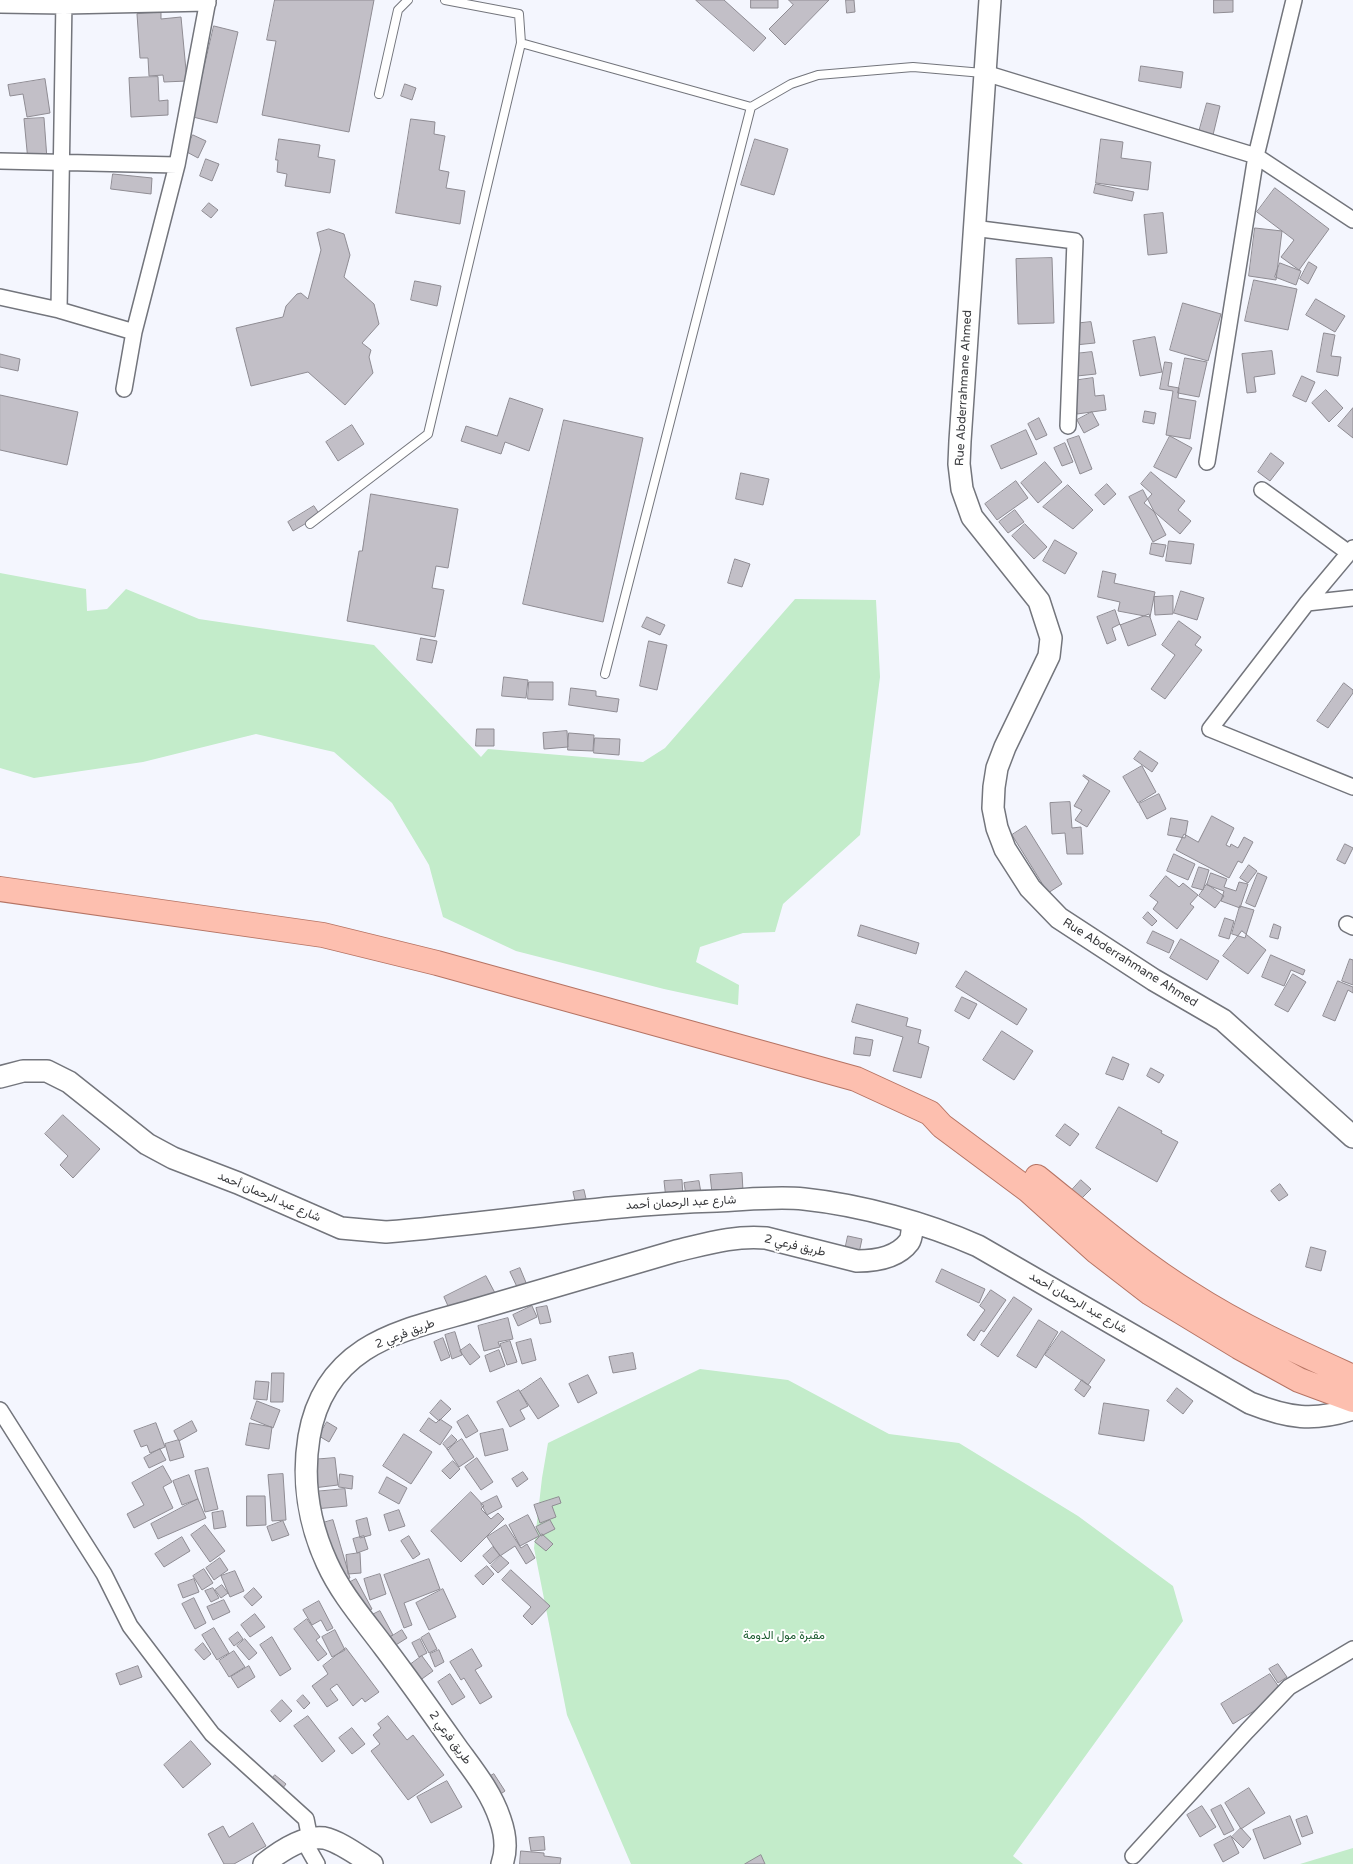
<!DOCTYPE html>
<meta charset="utf-8">
<style>
body{margin:0}
canvas{display:block;background:#f4f6fe}
</style>
<canvas width="1353" height="1864"></canvas>
<script>
const ctx = document.querySelector('canvas').getContext('2d');
ctx.lineJoin = 'round';
function fill(path, color) { ctx.fillStyle = color; ctx.fill(path, 'evenodd'); }
function strokePath(path, color, width, dash) { ctx.strokeStyle = color; ctx.lineWidth = width; ctx.lineCap = dash ? 'butt' : 'round'; ctx.setLineDash(dash || []); ctx.stroke(path); }
function label(font, color, halo, rows, align = 'center') {
  ctx.font = font + ' "Varela Round",Vazirmatn,sans-serif'; ctx.lineWidth = 4; ctx.setLineDash([]); ctx.textBaseline = 'middle'; ctx.strokeStyle = halo; ctx.fillStyle = color; for (const [text, x, y, turn = 0] of rows) {
    ctx.save(); ctx.translate(x, y); ctx.rotate((+turn || 0) * Math.PI / 180); ctx.textAlign = isNaN(turn) ? turn : align; if (halo) ctx.strokeText(text, 0, 0); ctx.fillText(text, 0, 0); ctx.restore();
  }
}
const green = new Path2D(`
 M0 573 86 589 87 611 107 609 126 589 199 619 374 645 481 757 488 749 643 762 665 748 795 599 876 600 880 677 860 835 783 904 775 932 743 933 700 947 696 962 739 985 738 1005 664 989 516 951 443 917 429 865 392 803 334 752 256 734 143 762 34 778 0 768Z
 M700 1369 788 1380 889 1434 959 1443 1078 1516 1173 1586 1183 1621 1013 1856 1023 1864H631L567 1715 534 1548 542 1478 548 1443Z
 M1353 1848V1864H1300Z`);
const building = new Path2D(`
 M275 0H374L349 132 262 115 276 41 267 40Z
 M696 0H724L766 38 754 51Z
 M751 0H778V8H751Z
 M789 0H829L785 45 769 29 793 5Z
 M846 0H854L855 12 847 13Z
 M1214 0H1233V12L1214 13Z
 M161 13V19L181 17 187 81 164 82 163 75 149 76 148 58H140L137 14Z
 M214 26 238 32 217 123 193 117Z
 M1141 66 1183 72 1181 88 1139 81Z
 M158 77 159 101 168 100V115L131 117 129 78Z
 M45 79 50 113 27 117 23 94 10 96 8 85Z
 M405 84 416 88 412 100 401 96Z
 M1207 103 1220 106 1213 135 1199 132Z
 M44 118 47 159 28 161 24 119Z
 M411 119 435 122 434 134 445 136 439 170 449 172 446 188 465 191 460 224 396 213Z
 M193 135 206 141 198 158 185 151Z
 M279 139 320 145 318 157 335 160 330 193 285 186 287 174 277 172 278 160H276Z
 M755 139 788 149 774 195 741 185Z
 M1101 139 1123 142 1121 158 1151 162 1148 190 1096 183Z
 M206 159 219 164 212 181 200 176Z
 M113 174 152 178 151 194 111 189Z
 M1096 184 1134 192 1132 201 1094 193Z
 M1275 188 1329 229 1299 270 1281 257 1294 240 1257 212Z
 M209 203 218 210 211 218 202 211Z
 M1163 213 1167 253 1148 255 1144 215Z
 M1255 228 1282 231 1276 280 1249 276Z
 M329 229 344 234 350 255 344 277 374 304 379 324 362 343 371 350 369 357 373 373 345 405 308 372 251 386 236 328 283 317 286 306 297 294 301 293 308 299 321 250 317 233Z
 M1052 258 1054 323 1018 324 1016 259Z
 M1309 262 1317 267 1308 284 1300 279Z
 M1280 263 1301 271 1296 285 1275 277Z
 M1254 280 1297 289 1288 330 1245 321Z
 M415 281 441 286 437 306 411 300Z
 M1316 299 1345 316 1335 332 1306 315Z
 M1183 303 1221 314 1208 361 1170 350Z
 M1091 322 1095 343 1075 345 1072 324Z
 M1324 333 1335 335 1331 356 1341 357 1338 376 1317 372Z
 M1155 337 1162 372 1140 376 1133 341Z
 M1272 351 1275 374 1254 377 1256 392 1247 393 1242 354Z
 M1092 352 1096 374 1077 376 1074 354Z
 M0 354 20 359 18 371 0 367Z
 M1185 358 1207 362 1199 397 1178 393Z
 M1165 362 1172 363 1168 386 1179 388 1178 398 1196 401 1190 439 1166 435 1173 391 1160 389Z
 M1302 376 1315 382 1306 402 1293 396Z
 M1093 378 1095 396 1104 395 1106 410 1077 414 1072 381Z
 M1326 390 1343 408 1329 422 1312 403Z
 M0 395 78 412 67 465 0 450Z
 M510 398 543 409 529 451 505 442 501 454 461 441 466 426 497 436Z
 M1353 408V438L1338 426Z
 M1145 411 1156 413 1154 424 1143 422Z
 M1092 412 1099 425 1084 433 1077 420Z
 M1039 418 1047 435 1036 440 1028 424Z
 M564 420 643 438 603 622 523 604Z
 M352 425 364 444 338 461 326 442Z
 M1026 430 1037 454 1001 469 991 446Z
 M1079 436 1092 469 1080 474 1067 440Z
 M1170 436 1192 448 1176 478 1154 467Z
 M1065 443 1073 462 1062 466 1054 448Z
 M1271 453 1284 463 1270 481 1258 472Z
 M1045 462 1062 482 1038 503 1021 483Z
 M1151 472 1185 501 1178 510 1191 521 1180 534 1144 503 1152 494 1141 484Z
 M741 473 769 479 763 505 736 499Z
 M1016 481 1028 498 997 520 985 504Z
 M1107 484 1116 494 1104 505 1095 495Z
 M1068 485 1093 510 1073 529 1043 507Z
 M1143 490 1166 535 1153 542 1129 497Z
 M371 494 458 509 448 568 436 566 432 588 444 590 435 637 347 621 359 551H362Z
 M314 506 320 515 293 531 288 522Z
 M1015 510 1024 522 1008 533 999 522Z
 M1025 524 1047 547 1034 559 1012 536Z
 M1055 540 1077 553 1065 574 1043 561Z
 M1169 541 1194 544 1191 564 1166 561Z
 M1152 543 1166 545 1163 557 1150 554Z
 M735 559 750 564 742 587 728 583Z
 M1103 571 1116 574 1114 583 1155 592 1150 617 1118 611 1120 602 1098 597Z
 M1181 591 1204 598 1197 620 1174 613Z
 M1173 596V614L1155 615 1154 597Z
 M1115 610 1120 625 1149 614 1156 635 1128 646 1120 624 1112 628 1116 640 1107 644 1097 617Z
 M647 617 665 625 660 635 642 627Z
 M1179 621 1201 637 1195 645 1202 650 1165 699 1151 689 1175 655 1162 645Z
 M421 638 437 641 432 663 417 660Z
 M649 641 667 645 657 690 640 686Z
 M504 677 528 680 526 698 502 696Z
 M529 682H553V700L528 699Z
 M1344 683 1353 690V693L1328 728 1317 721Z
 M571 688 596 691V696L619 699 617 712 569 705Z
 M477 729H494V746H476Z
 M567 731 568 747 544 749 543 733Z
 M569 733 594 735 593 751 568 750Z
 M595 738 620 739 619 755 594 753Z
 M1140 751 1158 763 1152 772 1134 759Z
 M1142 766 1156 792 1138 803 1123 777Z
 M1084 775 1110 791 1087 827 1075 820 1082 810 1074 806 1089 781 1083 776Z
 M1159 794 1166 809 1147 819 1139 804Z
 M1070 802 1072 828 1081 827 1083 854H1067L1065 833 1052 834 1050 803Z
 M1212 816 1234 828 1226 845 1230 847 1231 844 1238 848 1244 837 1253 842 1242 863 1238 861 1229 878 1176 850 1184 834 1198 842Z
 M1171 818 1188 821 1185 838 1168 835Z
 M1026 826 1062 884 1048 893 1012 835Z
 M1345 844 1353 848 1345 864 1337 860Z
 M1174 854 1195 864 1188 880 1167 871Z
 M1249 865 1257 871 1248 883 1240 878Z
 M1199 867 1209 870 1203 890 1192 887Z
 M1211 873 1227 879 1224 887 1236 891 1239 882 1248 884 1240 908 1221 901 1224 891 1207 885Z
 M1258 873 1267 877 1255 907 1246 903Z
 M1166 876 1179 887 1183 883 1198 895 1190 904 1194 907 1177 929 1153 909 1158 902 1150 896Z
 M1207 884 1224 896 1215 908 1199 896Z
 M1240 906 1254 910 1245 938 1232 934Z
 M1148 912 1157 921 1152 926 1143 918Z
 M1225 918 1234 921 1229 939 1219 936Z
 M1274 924 1281 927 1278 939 1270 937Z
 M861 925 919 943 916 954 858 936Z
 M1153 931 1174 941 1169 953 1147 943Z
 M1242 931 1266 950 1248 974 1223 956Z
 M1181 939 1219 961 1207 980 1170 958Z
 M1271 955 1305 970 1303 975 1291 970 1284 986 1262 977Z
 M1350 959 1353 960V985L1342 981Z
 M966 971 1027 1009 1017 1025 956 987Z
 M1293 974 1306 982 1288 1012 1275 1005Z
 M1338 981 1353 987V993L1348 990 1335 1021 1323 1016Z
 M962 997 977 1004 969 1019 955 1011Z
 M857 1004 908 1018 906 1026 921 1030 918 1043 929 1047 921 1078 893 1071 903 1037 852 1022Z
 M1002 1031 1033 1051 1014 1080 983 1060Z
 M856 1037 873 1040 870 1056 854 1054Z
 M1113 1057 1129 1064 1123 1080 1106 1074Z
 M1151 1068 1164 1075 1159 1083 1147 1076Z
 M1119 1107 1162 1131 1161 1133 1178 1142 1157 1182 1096 1148Z
 M63 1115 100 1149 73 1178 60 1165 68 1156 45 1134Z
 M1065 1124 1079 1134 1070 1146 1056 1136Z
 M742 1173 743 1191 712 1193 710 1175Z
 M682 1180 683 1198 666 1199 664 1181Z
 M1081 1180 1091 1189 1081 1199 1072 1190Z
 M699 1181 702 1199 687 1201 684 1183Z
 M1280 1184 1288 1195 1279 1201 1271 1191Z
 M584 1190 587 1203 576 1205 573 1192Z
 M848 1236 862 1239 859 1253 845 1250Z
 M1311 1247 1326 1251 1321 1271 1306 1267Z
 M520 1268 527 1285 518 1289 510 1272Z
 M942 1269 985 1289 979 1303 936 1282Z
 M486 1276 495 1293 452 1315 444 1297Z
 M991 1290 1006 1300 984 1332 981 1330 974 1341 967 1335 985 1310 980 1306Z
 M1014 1297 1032 1309 998 1357 981 1345Z
 M532 1306 537 1317 518 1326 513 1315Z
 M547 1306 551 1322 540 1324 536 1308Z
 M508 1318 513 1339 498 1342 500 1347 484 1351 478 1326Z
 M1039 1320 1058 1332 1036 1368 1017 1356Z
 M1062 1331 1105 1360 1088 1385 1045 1355Z
 M455 1332 462 1355 452 1359 445 1335Z
 M443 1338 450 1357 441 1361 434 1342Z
 M531 1339 536 1360 522 1364 516 1343Z
 M510 1341 517 1362 507 1365 500 1344Z
 M470 1344 480 1357 470 1365 460 1351Z
 M499 1350 505 1366 490 1372 485 1356Z
 M633 1353 636 1369 613 1373 609 1357Z
 M272 1373H284L283 1402H271Z
 M588 1375 597 1393 578 1403 569 1384Z
 M541 1378 559 1406 538 1419 520 1392Z
 M1082 1380 1091 1387 1084 1397 1075 1390Z
 M256 1381 269 1382 267 1400 254 1399Z
 M1177 1388 1193 1401 1183 1414 1167 1401Z
 M519 1390 528 1406 520 1410 525 1419 510 1427 497 1402Z
 M441 1400 451 1409 439 1421 430 1413Z
 M257 1401 280 1410 273 1428 251 1419Z
 M1104 1403 1149 1410 1144 1441 1099 1434Z
 M468 1415 478 1431 466 1438 457 1422Z
 M429 1418 436 1423 440 1419 452 1427 440 1445 420 1431Z
 M192 1421 197 1431 179 1441 174 1431Z
 M327 1422 337 1428 329 1442 319 1436Z
 M156 1423 165 1447 150 1453 147 1445 141 1447 134 1431Z
 M250 1423 272 1427 269 1449 246 1445Z
 M503 1429 508 1450 485 1456 480 1434Z
 M404 1434 432 1452 411 1484 383 1466Z
 M452 1435 457 1440 448 1450 443 1444Z
 M462 1439 474 1457 459 1467 447 1449Z
 M179 1440 184 1457 170 1461 165 1444Z
 M160 1449 166 1460 149 1468 144 1458Z
 M335 1458 338 1485 313 1488 310 1460Z
 M477 1458 493 1482 481 1490 465 1467Z
 M453 1461 460 1469 450 1479 442 1471Z
 M163 1466 172 1482 163 1487 173 1508 134 1528 127 1514 144 1505 132 1483Z
 M208 1468 218 1509 205 1512 195 1471Z
 M523 1472 528 1479 517 1487 512 1479Z
 M283 1474 286 1520 272 1521 268 1475Z
 M340 1474 353 1476 352 1489 339 1487Z
 M189 1475 198 1499 182 1505 173 1481Z
 M387 1477 407 1488 399 1504 379 1493Z
 M345 1489 347 1506 315 1509 313 1492Z
 M471 1492 484 1506 481 1509 491 1519 498 1513 504 1519 461 1562 431 1531Z
 M247 1496H265L266 1525 247 1526Z
 M497 1496 502 1507 487 1515 481 1504Z
 M559 1497 561 1503 552 1506 556 1517 540 1523 534 1505Z
 M198 1499 206 1518 158 1539 151 1524Z
 M399 1510 405 1526 389 1531 384 1515Z
 M223 1511 226 1527 214 1529 212 1513Z
 M528 1515 539 1536 520 1546 509 1525Z
 M367 1518 371 1535 360 1538 356 1521Z
 M333 1520 350 1578 333 1583 316 1525Z
 M550 1520 555 1529 541 1536 536 1527Z
 M283 1521 289 1535 272 1541 267 1527Z
 M205 1525 225 1551 210 1562 191 1535Z
 M506 1525 521 1548 527 1544 535 1558 526 1564 515 1546 500 1556 487 1537Z
 M542 1534 553 1544 546 1551 535 1542Z
 M364 1536 368 1549 357 1553 353 1539Z
 M409 1536 420 1554 413 1559 401 1541Z
 M182 1537 190 1551 164 1567 155 1554Z
 M493 1547 500 1555 490 1564 483 1556Z
 M360 1553 361 1573 348 1574 346 1555Z
 M501 1556 509 1563 498 1573 491 1566Z
 M220 1558 228 1570 214 1580 206 1568Z
 M429 1559 440 1589 404 1603 412 1625 404 1628 384 1575Z
 M487 1566 494 1574 483 1585 475 1576Z
 M204 1569 213 1583 202 1590 193 1576Z
 M511 1570 550 1606 532 1625 523 1616 531 1607 502 1580Z
 M235 1571 244 1591 230 1597 221 1576Z
 M380 1574 386 1594 370 1600 364 1579Z
 M194 1579 199 1592 183 1598 178 1585Z
 M356 1579 372 1609 353 1620 337 1589Z
 M222 1585 228 1593 221 1598 215 1590Z
 M213 1588 219 1598 211 1602 205 1591Z
 M254 1588 262 1597 252 1606 244 1597Z
 M443 1589 456 1617 429 1630 416 1603Z
 M194 1598 206 1623 195 1629 182 1604Z
 M224 1600 230 1612 213 1620 207 1607Z
 M319 1601 333 1628 327 1631 321 1620 312 1625 303 1610Z
 M380 1611 393 1635 371 1646 358 1622Z
 M255 1614 265 1627 250 1637 241 1625Z
 M307 1619 320 1637 316 1640 327 1654 318 1661 294 1629Z
 M214 1628 229 1653 217 1660 202 1635Z
 M335 1630 345 1650 332 1657 322 1637Z
 M402 1630 407 1638 391 1648 386 1640Z
 M238 1632 243 1639 234 1646 229 1639Z
 M429 1633 437 1649 429 1653 421 1638Z
 M272 1637 291 1669 280 1676 260 1645Z
 M245 1639 257 1653 249 1660 237 1646Z
 M420 1639 427 1653 419 1657 412 1643Z
 M203 1643 211 1654 204 1660 195 1650Z
 M346 1648 379 1692 365 1702 362 1698 353 1706 337 1684 330 1689 338 1700 327 1707 312 1686 328 1674 323 1666Z
 M472 1649 482 1666 475 1670 492 1697 480 1704 464 1678 461 1680 450 1662Z
 M439 1650 444 1662 435 1667 430 1654Z
 M234 1651 245 1667 229 1677 219 1661Z
 M422 1656 433 1671 412 1686 407 1667Z
 M1278 1664 1287 1677 1278 1683 1269 1669Z
 M138 1666 142 1677 120 1685 116 1674Z
 M249 1666 255 1677 238 1688 231 1677Z
 M450 1674 465 1697 452 1705 438 1682Z
 M1270 1674 1283 1693 1233 1724 1221 1704Z
 M303 1695 310 1703 304 1709 297 1701Z
 M282 1700 292 1711 280 1722 271 1711Z
 M308 1716 335 1751 322 1762 294 1726Z
 M388 1716 407 1740 413 1735 444 1775 408 1800 371 1751 380 1744 373 1735 381 1728 378 1724Z
 M352 1728 365 1744 352 1754 339 1738Z
 M191 1741 211 1764 183 1788 164 1765Z
 M494 1774 505 1791 492 1800 480 1782Z
 M275 1775 286 1784 275 1798 264 1789Z
 M447 1781 462 1807 431 1823 417 1797Z
 M1249 1788 1265 1813 1241 1829 1225 1803Z
 M1221 1805 1234 1830 1224 1835 1211 1810Z
 M1202 1806 1216 1827 1200 1837 1187 1815Z
 M1290 1816 1301 1844 1264 1859 1253 1830Z
 M1307 1816 1313 1833 1302 1837 1296 1820Z
 M253 1823 266 1846 234 1864H224L208 1834 223 1826 229 1837Z
 M1241 1828 1251 1839 1243 1848 1232 1837Z
 M1231 1836 1239 1853 1223 1862 1214 1845Z
 M544 1837 545 1850 531 1851 529 1838Z
 M521 1851 544 1853V1856L561 1858 560 1864H520Z
 M761 1855 765 1864H745Z`);
const lane = new Path2D(`
 M521 43 751 107
 M379 94 398 10 408 0
 M310 524 428 434 521 43 519 14 445 0
 M605 674 751 107 791 84 818 75 913 67 983 73`);
const street = new Path2D(`
 M0 5 64 6 208 3
 M985 73 1256 156 1353 220
 M0 161 177 165
 M973 228 1075 241 1068 426
 M0 297 59 310 134 332
 M59 310 64 0
 M124 389 134 332 177 165 208 0
 M1207 462 1256 156 1294 0
 M1262 490 1349 553
 M1353 548 1307 603 1210 729 1353 787
 M1307 603 1353 598
 M1347 924 1353 927
 M0 1410 104 1574 130 1626 212 1734 306 1819 310 1839 309 1850 317 1864
 M1133 1856 1247 1731 1289 1687 1353 1649`);
const secondary = new Path2D(`
 M990 0 960 441 959 464 962 489 972 517 1039 601 1051 638 1049 656 1005 747 997 768 994 787 993 808 997 828 1005 849 1030 888 1059 918 1154 980 1223 1020 1353 1137
 M0 1077 23 1071H47L69 1082 147 1144 173 1158 238 1183 341 1228 386 1232C497 1223 606 1204 717 1201 745 1200 775 1196 804 1199 861 1205 926 1223 978 1246L1250 1403C1288 1418 1313 1422 1353 1409
 M264 1864C279 1852 303 1835 324 1838 339 1841 359 1856 372 1864
 M502 1864C507 1850 505 1833 500 1819 491 1792 473 1770 457 1748 433 1714 409 1680 384 1647 364 1620 341 1594 327 1563 309 1524 302 1480 309 1437 315 1401 332 1371 364 1350 398 1328 442 1320 481 1308 546 1289 611 1270 676 1251 706 1244 735 1235 766 1238L857 1261C876 1261 897 1258 909 1242 912 1238 912 1229 913 1223`);
const primary = new Path2D(`
 M0 889 323 935 437 963 856 1079 930 1113 942 1126 1028 1190 1097 1252 1150 1293 1239 1347 1299 1380 1353 1400
 M1037 1177C1087 1217 1136 1260 1191 1294 1242 1327 1298 1352 1353 1377`);
const streetNames = [
 ["Rue Abderrahmane Ahmed",964,388,-87],
 ["Rue Abderrahmane Ahmed",1130,963,32],
 ["شارع عبد الرحمان أحمد",269,1197,23],
 ["شارع عبد الرحمان أحمد",681,1203,-3],
 ["طريق فرعي 2",795,1246,13],
 ["شارع عبد الرحمان أحمد",1078,1303,30],
 ["طريق فرعي 2",405,1334,-21],
 ["طريق فرعي 2",450,1738,54]
];
const parkNames = [
 ["مقبرة مول الدومة",784,1636]
];
fill(green, '#c3ecca');
fill(building, '#c2bfc7');
strokePath(building, '#8f8c93', 1);
strokePath(lane, '#73757c', 10);
strokePath(street, '#73757c', 18);
strokePath(secondary, '#73757c', 24);
strokePath(primary, '#b67464', 26);
strokePath(lane, '#fff', 8);
strokePath(street, '#fff', 15);
strokePath(secondary, '#fff', 21);
strokePath(primary, '#fdbfaf', 24);
label('12px', '#37383b', '#fff', streetNames);
label('12px', '#1d5c30', '#fff', parkNames);
</script>
